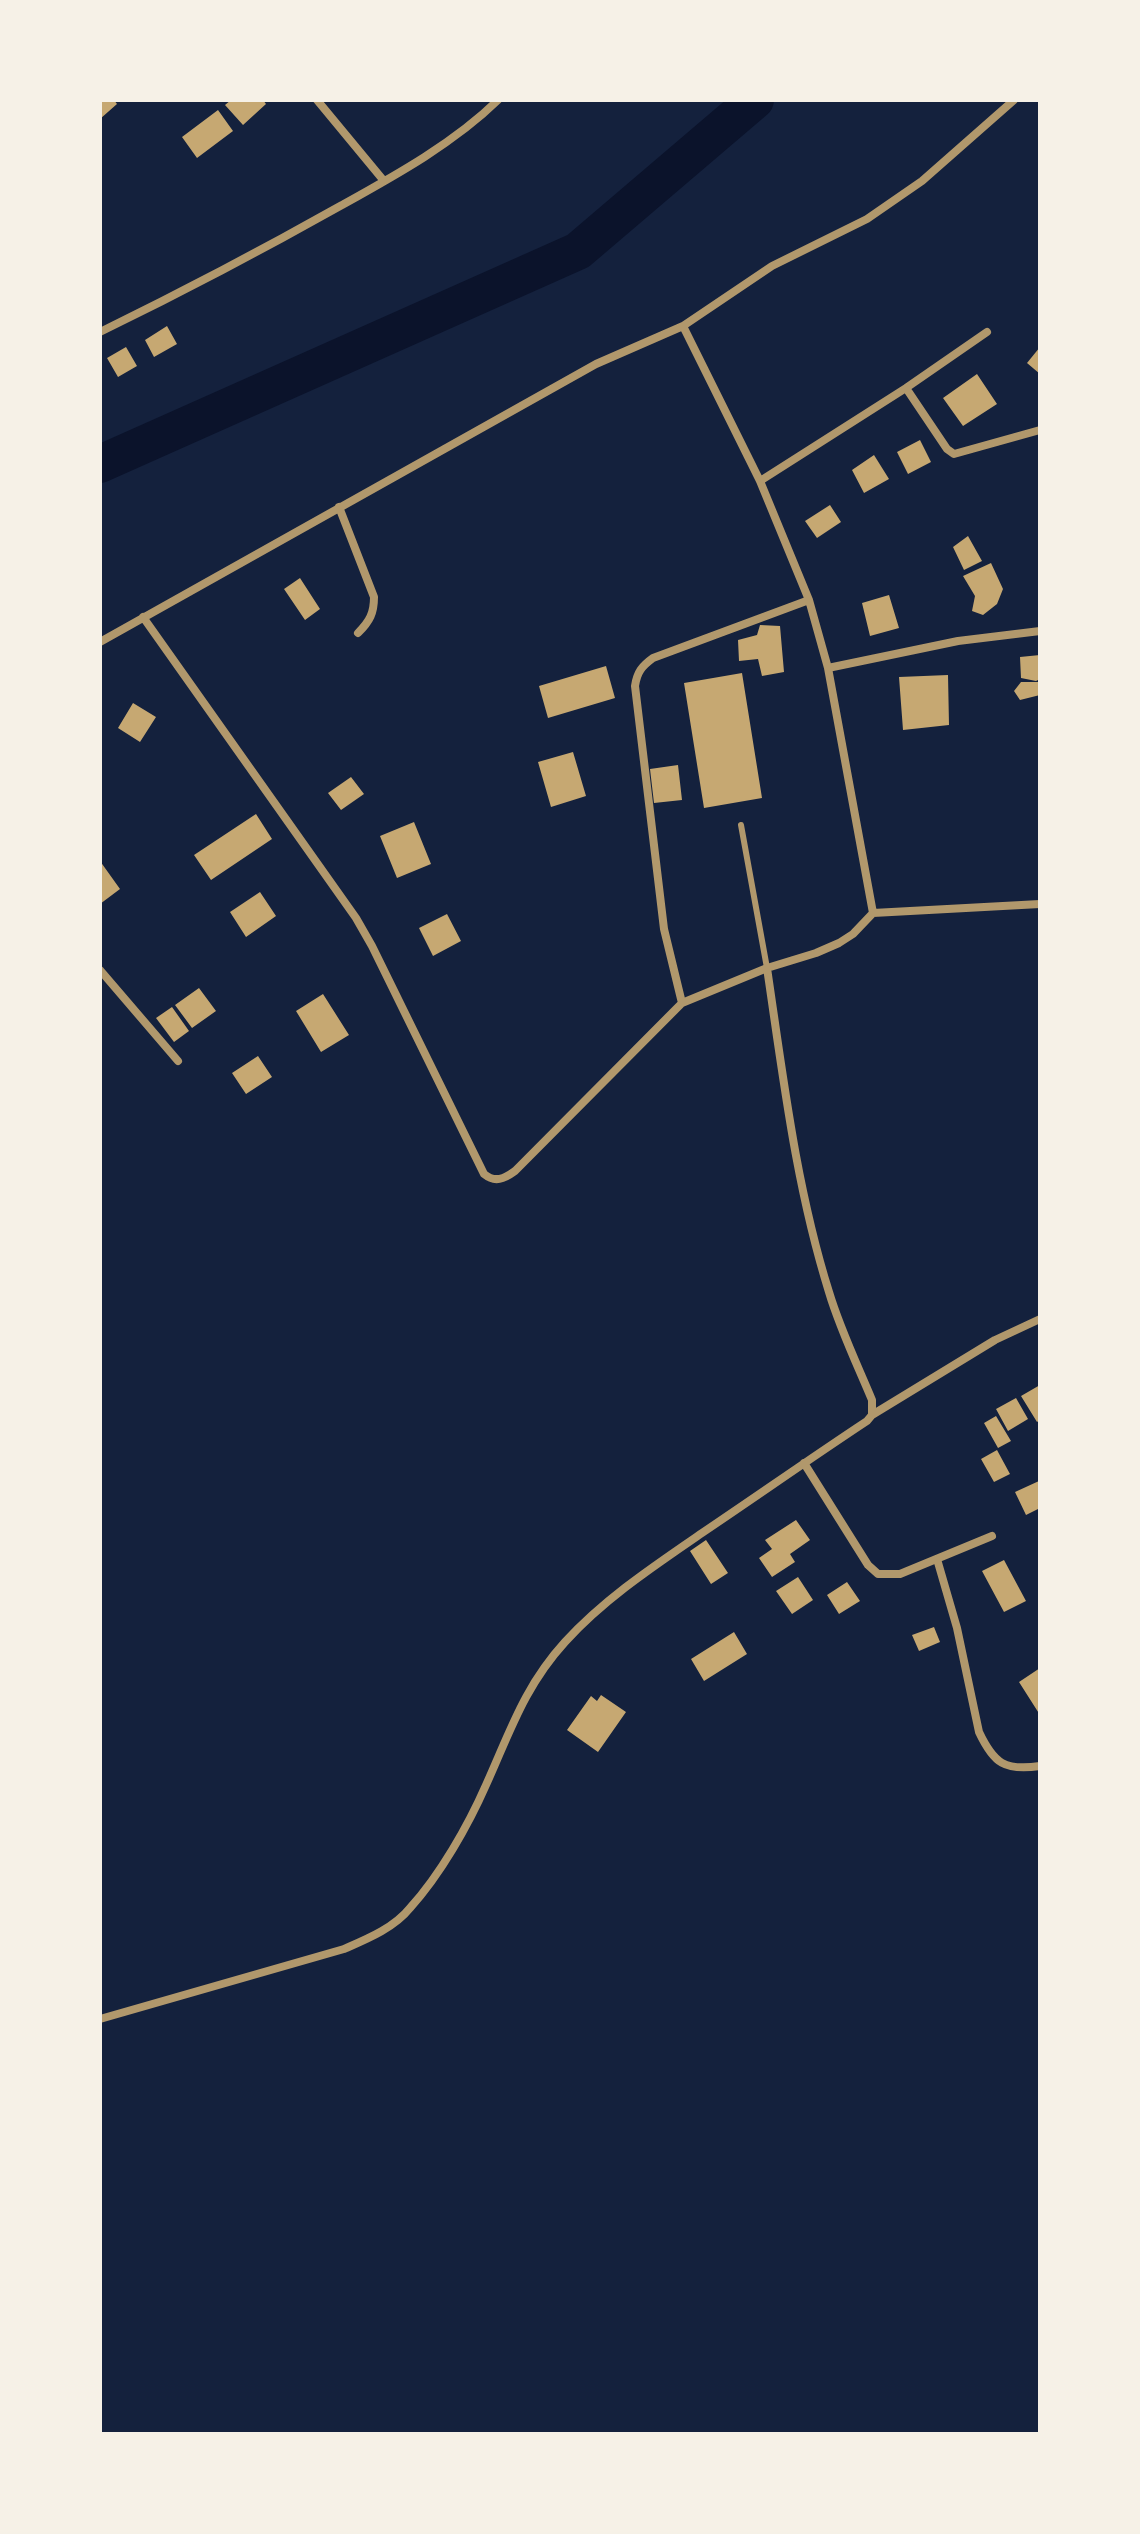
<!DOCTYPE html>
<style>
body{margin:0}
#map{position:relative;width:1140px;height:2534px;overflow:hidden;background:#14213d;font-family:"Noto Serif",serif}
canvas{display:block}
.frame{position:absolute;inset:0;border:102px solid #f6f1e7;pointer-events:none}
</style>
<div id="map">
<canvas width="1140" height="2534"></canvas>
<div class="frame"></div>
</div>
<script>
const ctx = document.querySelector('canvas').getContext('2d');
ctx.lineJoin = 'round';
function strokePath(path, color, width, dash) { ctx.strokeStyle = color; ctx.lineWidth = width; ctx.lineCap = dash ? 'butt' : 'round'; ctx.setLineDash(dash || []); ctx.stroke(path); }
function fill(path, color) { ctx.fillStyle = color; ctx.fill(path, 'evenodd'); }
const river = new Path2D(`
 M100 464 578 251 755 100`);
const building = new Path2D(`
 M100 100H114L117 104 100 119Z
 M231 100H263L266 104 243 125 225 105Z
 M218 110 233 131 197 158 182 137Z
 M167 326 177 344 154 357 145 340Z
 M126 347 137 366 118 377 107 358Z
 M1040 347V374L1027 363Z
 M977 374 997 404 963 426 943 398Z
 M920 440 931 462 908 474 897 452Z
 M874 455 889 479 864 493 852 470Z
 M830 505 841 522 817 538 805 521Z
 M968 536 982 561 964 570 953 547Z
 M991 563 1003 589 997 604 983 615 972 611 975 596 963 576Z
 M300 578 320 609 305 620 284 589Z
 M889 595 899 628 870 636 862 603Z
 M760 625 780 626 784 672 762 676 758 659 739 661 738 640 757 635Z
 M1040 655V679L1036 681 1021 678 1020 657Z
 M606 666 615 698 548 718 539 686Z
 M742 673 762 798 704 808 684 683Z
 M948 675 949 725 903 730 899 677Z
 M1021 682H1040V695L1020 700 1014 691Z
 M133 703 156 717 140 742 118 728Z
 M573 752 586 796 551 807 538 762Z
 M678 765 682 800 654 803 650 769Z
 M351 777 364 794 341 810 328 793Z
 M256 814 272 839 211 880 194 855Z
 M414 822 431 864 397 878 380 836Z
 M100 861 120 889 100 904Z
 M260 892 276 916 246 937 230 912Z
 M447 914 461 941 433 956 419 928Z
 M199 988 216 1011 192 1028 175 1005Z
 M323 994 349 1035 321 1052 296 1011Z
 M172 1007 189 1031 174 1042 156 1018Z
 M258 1056 272 1077 246 1094 232 1073Z
 M1040 1385V1420L1037 1422 1021 1396Z
 M1016 1398 1028 1419 1008 1431 996 1409Z
 M996 1416 1011 1441 998 1448 984 1423Z
 M997 1450 1010 1474 994 1482 981 1459Z
 M1039 1481 1040 1508 1026 1515 1015 1492Z
 M796 1520 810 1540 790 1554 795 1562 772 1577 759 1558 772 1549 765 1540Z
 M706 1540 728 1573 711 1584 690 1551Z
 M1004 1560 1026 1601 1004 1612 982 1571Z
 M798 1577 813 1600 792 1614 776 1591Z
 M847 1582 860 1601 839 1614 827 1595Z
 M934 1627 940 1642 919 1651 912 1635Z
 M734 1632 747 1654 704 1681 691 1659Z
 M1040 1668V1715L1019 1682Z
 M601 1695 626 1712 598 1752 567 1730 591 1696 597 1701Z`);
const service = new Path2D(`
 M741 825 767 968`);
const minor = new Path2D(`
 M317 100 384 181
 M1014 100 922 181 867 219 772 266 683 326 760 481 809 600 828 668 873 913 1040 904
 M100 332C182 292 262 250 342 205 396 175 454 143 498 100
 M906 388 947 449 954 454 1040 430
 M760 481 906 388 987 332
 M339 507 374 597C374 613 370 621 358 633
 M143 617 356 918 372 946 484 1174C495 1183 504 1179 515 1171L682 1003 767 968 816 953 839 943 853 934 873 913
 M100 642 596 364 683 326
 M828 668 958 641 1040 631
 M100 970 178 1061
 M682 1003 664 929 635 686C637 672 642 666 653 658L809 600
 M872 1415 995 1340 1040 1319
 M804 1463 868 1565 878 1574H900L992 1536
 M937 1559 957 1628 979 1732C994 1764 1005 1771 1040 1766
 M100 2019 344 1949C367 1939 394 1928 410 1908 440 1875 468 1826 486 1785 510 1732 524 1687 565 1642 604 1599 654 1566 702 1533 757 1496 811 1458 867 1421L872 1415V1400C857 1364 840 1329 829 1292 796 1187 783 1076 767 968`);
strokePath(river, '#0b132b', 38);
fill(building, '#c6a872');
strokePath(service, '#b1986c', 6);
strokePath(minor, '#b1986c', 8);
</script>
